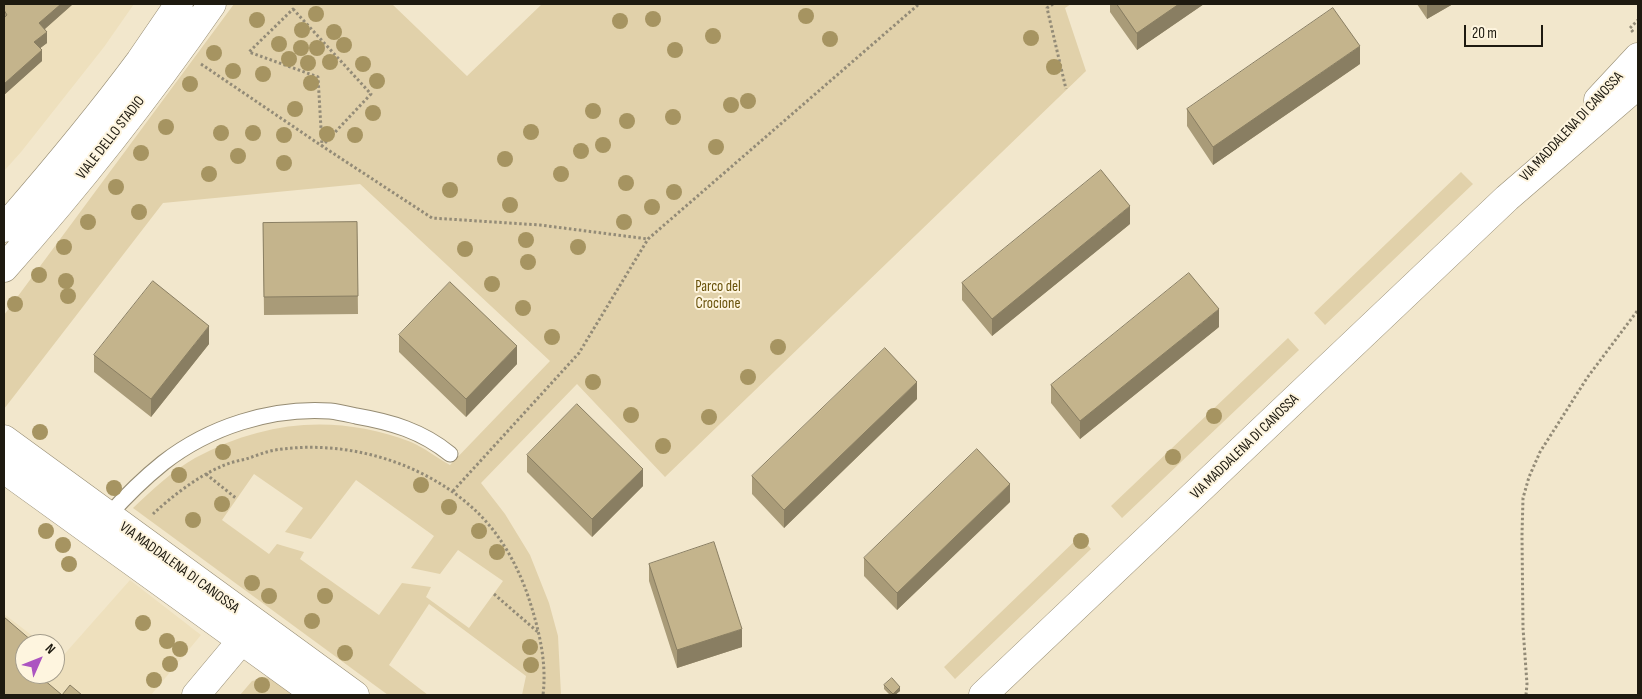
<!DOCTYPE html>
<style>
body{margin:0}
#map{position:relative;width:1642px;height:699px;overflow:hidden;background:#f2e7cc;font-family:"Sofia Sans Condensed",sans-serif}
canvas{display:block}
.frame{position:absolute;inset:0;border:5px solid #1e1a10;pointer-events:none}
.north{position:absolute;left:15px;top:634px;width:50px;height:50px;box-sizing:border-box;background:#fef5df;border:1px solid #a49d8c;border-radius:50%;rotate:46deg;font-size:14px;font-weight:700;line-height:20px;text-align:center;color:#1e1a10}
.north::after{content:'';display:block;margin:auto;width:18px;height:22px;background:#ac54c1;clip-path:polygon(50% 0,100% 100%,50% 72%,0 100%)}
.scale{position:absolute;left:1464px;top:25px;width:79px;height:22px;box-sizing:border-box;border:2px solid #1e1a10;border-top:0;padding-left:6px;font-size:15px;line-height:18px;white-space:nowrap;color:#1e1a10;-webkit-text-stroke:4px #fef5df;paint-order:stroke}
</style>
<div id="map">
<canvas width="1642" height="699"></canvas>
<div class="frame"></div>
<div class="north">N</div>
<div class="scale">20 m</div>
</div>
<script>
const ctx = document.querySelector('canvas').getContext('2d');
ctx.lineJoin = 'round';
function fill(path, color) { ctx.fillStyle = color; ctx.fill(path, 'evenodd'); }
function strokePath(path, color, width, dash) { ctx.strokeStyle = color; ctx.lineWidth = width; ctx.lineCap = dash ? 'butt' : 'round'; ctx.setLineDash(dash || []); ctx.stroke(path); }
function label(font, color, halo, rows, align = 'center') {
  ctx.font = font + ' "Sofia Sans Condensed",sans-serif'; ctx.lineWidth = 4; ctx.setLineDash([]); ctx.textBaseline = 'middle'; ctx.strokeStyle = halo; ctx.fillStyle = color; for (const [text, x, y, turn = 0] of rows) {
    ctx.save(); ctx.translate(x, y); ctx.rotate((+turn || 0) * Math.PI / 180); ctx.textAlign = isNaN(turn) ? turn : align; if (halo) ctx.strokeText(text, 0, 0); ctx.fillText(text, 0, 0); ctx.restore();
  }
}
const built = new Path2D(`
 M4 4H134L104 47 21 152 4 171Z
 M130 580 201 635 151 695H4V614L43 644H25V674H55V653L61 658Z`);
const green = new Path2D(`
 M234 4H392L467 76 542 4H1071L1065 8 1086 71 665 477 577 384 481 483 505 514 530 555 549 603 558 636 561 695H522L526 676 429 604 389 665 428 695H388L133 508C152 490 172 471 195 458 266 420 336 414 411 442 425 448 437 458 450 465L550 361 360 184 163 203 4 409V315ZM254 474 303 508 285 532 311 539 356 480 434 536 411 568 440 574 458 550 503 581 469 628 426 597 431 587 402 583 379 615 300 559 304 552 277 544 269 554 222 520Z
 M1461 172 1473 184 1325 325 1314 313Z
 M1288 338 1299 350 1122 518 1111 506Z
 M1080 536 1091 549 955 679 944 667Z
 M272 676 297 695H240L252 681Z`);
const path = new Path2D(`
 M1053 4 1047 8 1066 89
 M293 9 371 94 322 146 318 77 249 52Z
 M1633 32 1630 28 1638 20
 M201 64 322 146 432 218 540 225 648 239
 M206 474 237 499
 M453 491 579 353 648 239 919 4
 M153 514C171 497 197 477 220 467 228 463 237 461 246 459 255 456 265 452 275 450 346 439 425 462 477 512 501 535 519 568 529 599 539 630 547 662 543 695
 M494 594 539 633
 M1526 695 1527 684 1523 628 1522 535 1523 498 1529 477 1540 452 1587 378 1638 310`);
const service = new Path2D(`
 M108 516C125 497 143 479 163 463 209 427 271 407 330 411 339 412 347 414 356 416 391 422 422 431 450 454`);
const minor = new Path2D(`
 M196 695 242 640`);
const tertiary = new Path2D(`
 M1598 100 1638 57
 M4 228C51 174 97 119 140 61 153 42 166 23 179 4
 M4 268C79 184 148 96 212 4
 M4 439 355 695
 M4 469 317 695
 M983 695 1507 198 1638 85`);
const trees = [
 [316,14],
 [806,16],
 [653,19],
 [257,20],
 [620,21],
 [302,30],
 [334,32],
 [713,36],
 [1031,38],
 [830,39],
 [279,44],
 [344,45],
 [301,48],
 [317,48],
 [675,50],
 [214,53],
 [289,59],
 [330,62],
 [308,63],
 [363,64],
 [1054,67],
 [233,71],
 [263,74],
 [377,81],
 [311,83],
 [190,84],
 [748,101],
 [731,105],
 [295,109],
 [593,111],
 [373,113],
 [673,117],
 [627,121],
 [166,127],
 [531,132],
 [221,133],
 [253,133],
 [327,134],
 [284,135],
 [355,135],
 [603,145],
 [716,147],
 [581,151],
 [141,153],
 [238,156],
 [505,159],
 [284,163],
 [209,174],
 [561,174],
 [626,183],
 [116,187],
 [450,190],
 [674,192],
 [510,205],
 [652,207],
 [139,212],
 [88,222],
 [624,222],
 [526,240],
 [64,247],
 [578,247],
 [465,249],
 [528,262],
 [39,275],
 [66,281],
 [492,284],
 [68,296],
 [15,304],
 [523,308],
 [552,337],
 [778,347],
 [748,377],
 [593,382],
 [631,415],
 [1214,416],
 [709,417],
 [40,432],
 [663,446],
 [223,452],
 [1173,457],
 [179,475],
 [421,485],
 [114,488],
 [222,504],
 [449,507],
 [193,520],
 [46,531],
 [479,531],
 [1081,541],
 [63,545],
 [497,552],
 [69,564],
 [252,583],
 [269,596],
 [325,596],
 [312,621],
 [143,623],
 [167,641],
 [530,647],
 [180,649],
 [345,653],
 [170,664],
 [531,665],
 [154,680],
 [262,685]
];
const wall = new Path2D(`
 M4 4H73L45 29 47 43 40 48 42 61 4 95Z
 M1110 4H1204L1137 50 1110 12Z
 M1417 4H1453L1427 19Z
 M1360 64 1213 165 1187 126V109Z
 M357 222 358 314 264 315 263 223Z
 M1130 224 992 336 962 300V283Z
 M1219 327 1080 439 1051 403V385Z
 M399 335 517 364 466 417 399 352Z
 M209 344 151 417 94 372V355Z
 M917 399 784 528 752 494V476Z
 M527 455 643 486 592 537 527 472Z
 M1010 502 897 610 864 576V558Z
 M649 564 742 647 677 668 649 581Z
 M884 685 900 691 895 695H890L884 689Z`);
const shadedWall = new Path2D(`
 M61 4H73L39 34V23Z
 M1179 4H1204L1137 50V33Z
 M1427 4H1453L1427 19Z
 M47 32V43L34 53V42Z
 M1360 46V64L1213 165V147Z
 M42 50V61L4 95V84Z
 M1130 206V224L992 336V319Z
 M1219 309V327L1080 439V421Z
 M209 326V344L151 417V399Z
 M517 346V364L466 417V399Z
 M917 382V399L784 528V510Z
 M643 469V486L592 537V519Z
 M1010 484V502L897 610V593Z
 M742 629V647L677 668V650Z
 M25 650V664L18 672V658Z
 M900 687V691L895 695H893V694Z`);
const building = new Path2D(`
 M4 4H61L39 23 47 32 34 42 42 50 4 84V18L7 15 4 10Z
 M1117 4H1179L1137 33Z
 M1333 8 1360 46 1213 147 1187 109Z
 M1101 170 1130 206 992 319 962 283Z
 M357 222 358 296 264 297 263 223Z
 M1189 273 1219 309 1080 421 1051 385Z
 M153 281 209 326 151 399 94 355Z
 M450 282 517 346 466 399 399 335Z
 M885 348 917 382 784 510 752 476Z
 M577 404 643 469 592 519 527 455Z
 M977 449 1010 484 897 593 864 558Z
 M714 542 742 629 677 650 649 564Z
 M4 617 32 641 30 644H25V650L18 658 25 664V674H37L62 695 70 685 82 695H4Z
 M892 678 900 687 893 694 884 685Z`);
const streetNames = [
 ["VIA MADDALENA DI CANOSSA",1572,127,-47],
 ["VIALE DELLO STADIO",111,138,-52],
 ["VIA MADDALENA DI CANOSSA",1245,447,-44],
 ["VIA MADDALENA DI CANOSSA",179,568,36]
];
const parkNames = [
 ["Parco del",718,287],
 ["Crocione",718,304]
];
fill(built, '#eee0bd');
fill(green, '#e1d1aa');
strokePath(service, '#968c73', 17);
strokePath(minor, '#968c73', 29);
strokePath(tertiary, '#968c73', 29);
strokePath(path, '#938b77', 3, [2.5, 2.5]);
strokePath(service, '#fff', 15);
strokePath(minor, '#fff', 28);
strokePath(tertiary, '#fff', 28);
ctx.fillStyle = '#a69461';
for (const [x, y] of trees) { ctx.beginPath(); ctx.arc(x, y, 8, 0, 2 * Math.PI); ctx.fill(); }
fill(wall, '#a99b78');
fill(shadedWall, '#897e62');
fill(building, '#c4b48c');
strokePath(building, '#897e62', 1);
label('15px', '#1e1a10', '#fef5df', streetNames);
label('15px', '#685109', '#fef5df', parkNames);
</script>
